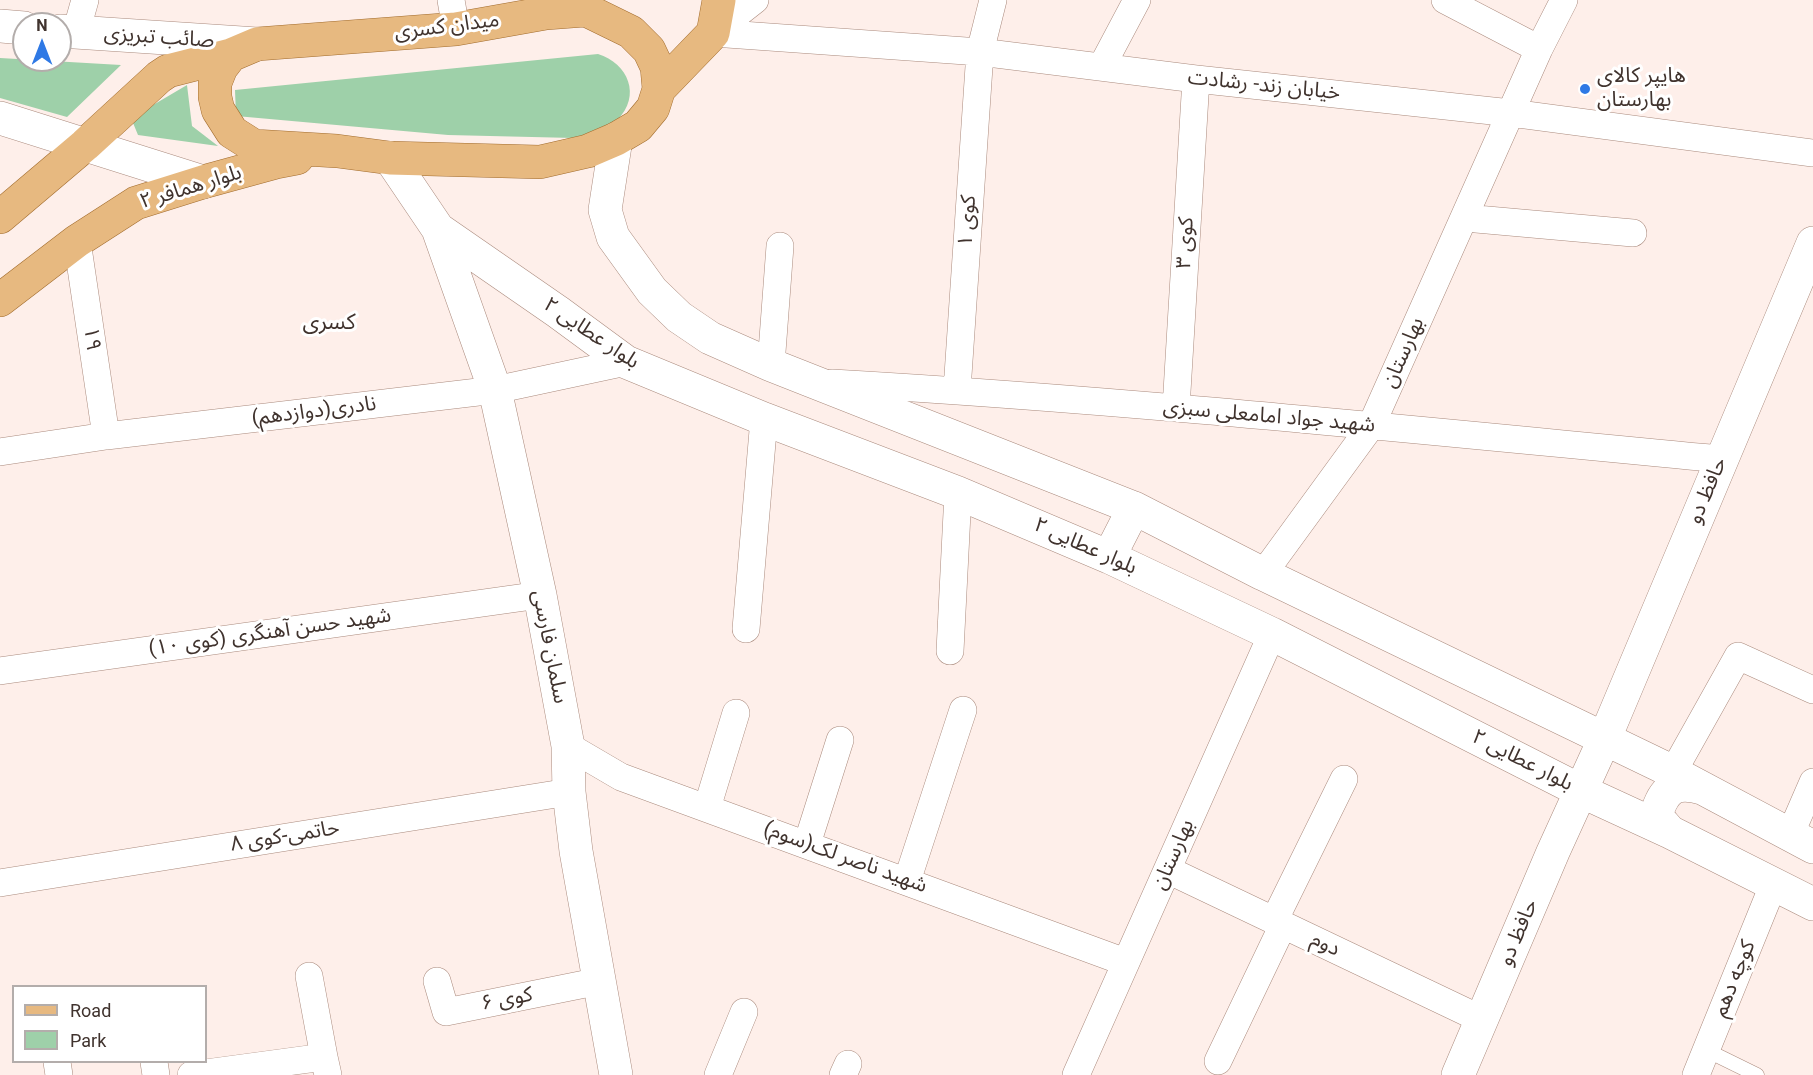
<!DOCTYPE html>
<meta charset="utf-8">
<style>
body{margin:0}
#map{position:relative;width:1813px;height:1075px;overflow:hidden;background:#feefea;font-family:Roboto,sans-serif}
canvas{display:block}
.legend{position:absolute;left:12px;top:985px;width:195px;height:78px;box-sizing:border-box;background:#fff;border:2px solid #b3adab;margin:0;padding:8px 10px;list-style:none;font-size:18px;color:#40332e}
.legend li{display:flex;align-items:center;gap:12px;height:30px}
.legend b{width:30px;border:2px solid #b3adab}
.north{position:absolute;left:12px;top:12px;width:60px;height:60px;box-sizing:border-box;background:#fff;border:2px solid #b3adab;border-radius:50%;rotate:0deg;font-size:16px;font-weight:700;line-height:24px;text-align:center;color:#40332e}
.north::after{content:'';display:block;margin:auto;width:21px;height:27px;background:#2f79e5;clip-path:polygon(50% 0,100% 100%,50% 72%,0 100%)}
</style>
<div id="map">
<canvas width="1813" height="1075"></canvas>
<ul class="legend">
<li><b style="height:8px;background:#e7b980"></b>Road</li>
<li><b style="height:16px;background:#9ed0a9"></b>Park</li>
</ul>
<div class="north">N</div>
</div>
<script>
const ctx = document.querySelector('canvas').getContext('2d');
ctx.lineJoin = 'round';
function fill(path, color) { ctx.fillStyle = color; ctx.fill(path, 'evenodd'); }
function strokePath(path, color, width, dash) { ctx.strokeStyle = color; ctx.lineWidth = width; ctx.lineCap = dash ? 'butt' : 'round'; ctx.setLineDash(dash || []); ctx.stroke(path); }
function label(font, color, halo, rows, align = 'center') {
  ctx.font = font + ' Roboto,"Noto Sans Arabic",sans-serif'; ctx.lineWidth = 6; ctx.setLineDash([]); ctx.textBaseline = 'middle'; ctx.strokeStyle = halo; ctx.fillStyle = color; for (const [text, x, y, turn = 0] of rows) {
    ctx.save(); ctx.translate(x, y); ctx.rotate((+turn || 0) * Math.PI / 180); ctx.textAlign = isNaN(turn) ? turn : align; if (halo) ctx.strokeText(text, 0, 0); ctx.fillText(text, 0, 0); ctx.restore();
  }
}
const green = new Path2D(`
 M598 54C628 63 642 96 617 120 606 130 588 135 574 138L448 135 236 116 235 90Z
 M0 58 121 65 67 117 0 98Z
 M187 85 192 126 218 146 138 135 131 118Z`);
const service = new Path2D(`
 M1706 1050 1757 1075`);
const minor = new Path2D(`
 M451 0 456 29
 M1445 0 1539 49
 M76 32 85 0
 M713 33 980 52 1196 79 1511 113 1813 153
 M713 33 755 0
 M1102 66 1137 0
 M1465 218 1633 233
 M77 241 106 436
 M771 365 780 246
 M832 383C1129 400 1425 431 1721 459
 M957 390 980 52 993 0
 M1176 408 1196 79
 M0 452 106 436 495 390 626 362
 M1263 574 1371 426 1539 49 1564 0
 M746 629 764 419
 M950 651 958 493
 M0 671 540 595
 M568 746 621 777 1125 962
 M1673 772 1738 656 1813 690
 M707 808 736 713
 M1790 835 1813 782
 M807 844 840 740
 M1168 870 1483 1020
 M907 881 963 710
 M0 883 569 792
 M1274 921 1344 779
 M309 976 324 1057
 M437 981 446 1012 600 981
 M1218 1061 1283 925
 M57 1062 59 1075
 M154 1062 156 1075
 M191 1075 324 1057 328 1075
 M718 1075 744 1012
 M843 1075 848 1064
 M1076 1075 1272 634
 M1696 1075 1774 883`);
const tertiary = new Path2D(`
 M0 26 24 28
 M60 31 257 44
 M0 118 203 182
 M616 139 605 210 613 237 652 291 679 317 710 338 771 365 1134 508 1263 574 1661 766 1813 847
 M390 158 438 229 558 312 626 362 764 419 958 493 1109 557 1272 634 1581 791 1670 832 1813 904
 M438 229 495 390 540 595 568 746 569 792 576 851 616 1075
 M1109 557 1134 508
 M1670 832C1666 827 1660 822 1658 816 1657 811 1659 806 1661 802 1670 783 1684 783 1702 788
 M1458 1075 1553 852 1604 740 1813 243`);
const primary = new Path2D(`
 M586 10 631 32 649 50 657 67 659 89 653 108 638 126 616 139 588 151 540 162 390 158 337 151 254 146 232 132 218 110 215 97V83L221 68 231 55 257 44 456 29 546 13Z
 M659 89 713 33 719 0
 M0 217 85 145 159 77 168 71 231 55
 M0 300 77 241 136 203 203 182 276 162 297 158`);
const markers = [
 [1585,89,6,"#2f79e5"]
];
const streetNames = [
 ["میدان کسری",447,27,-7],
 ["صائب تبریزی",159,38,4],
 ["خیابان زند- رشادت",1264,86,6],
 ["بلوار همافر ۲",191,188,-17],
 ["کوی ۱",968,221,-86],
 ["کوی ۳",1186,243,-87],
 ["بلوار عطایی ۲",591,334,34],
 ["۱۹",91,339,82],
 ["بهارستان",1404,353,-66],
 ["نادری(دوازدهم)",314,412,-7],
 ["شهید جواد امامعلی سبزی",1269,417,5],
 ["حافظ دو",1708,491,-67],
 ["بلوار عطایی ۲",1085,547,24],
 ["شهید حسن آهنگری (کوی ۱۰)",270,633,-8],
 ["سلمان فارسی",549,647,79],
 ["بلوار عطایی ۲",1522,761,27],
 ["حاتمی-کوی ۸",285,837,-9],
 ["بهارستان",1174,855,-66],
 ["شهید ناصر لک(سوم)",845,858,20],
 ["حافظ دو",1519,933,-67],
 ["دوم",1325,945,25],
 ["کوچه دهم",1735,979,-68],
 ["کوی ۶",507,1000,-11]
];
const poiNames = [
 ["هایپر کالای",1597,77],
 ["بهارستان",1597,101]
];
const neighbourhoodNames = [
 ["کسری",329,323]
];
fill(green, '#9ed0a9');
strokePath(service, '#aa8a7d', 15);
strokePath(minor, '#aa8a7d', 28);
strokePath(tertiary, '#aa8a7d', 34);
strokePath(primary, '#a26c2d', 34);
strokePath(service, '#fff', 14);
strokePath(minor, '#fff', 27);
strokePath(tertiary, '#fff', 33);
strokePath(primary, '#e7b980', 33);
for (const [x, y, r, color] of markers) { const dot = new Path2D(); dot.arc(x, y, r, 0, 2 * Math.PI); ctx.fillStyle = color; ctx.fill(dot); strokePath(dot, '#fff', 2); }
label('21px', '#40332e', '#fff', streetNames);
label('21px', '#40332e', '#fff', poiNames, 'left');
label('22px', '#40332e', '#fff', neighbourhoodNames);
</script>
